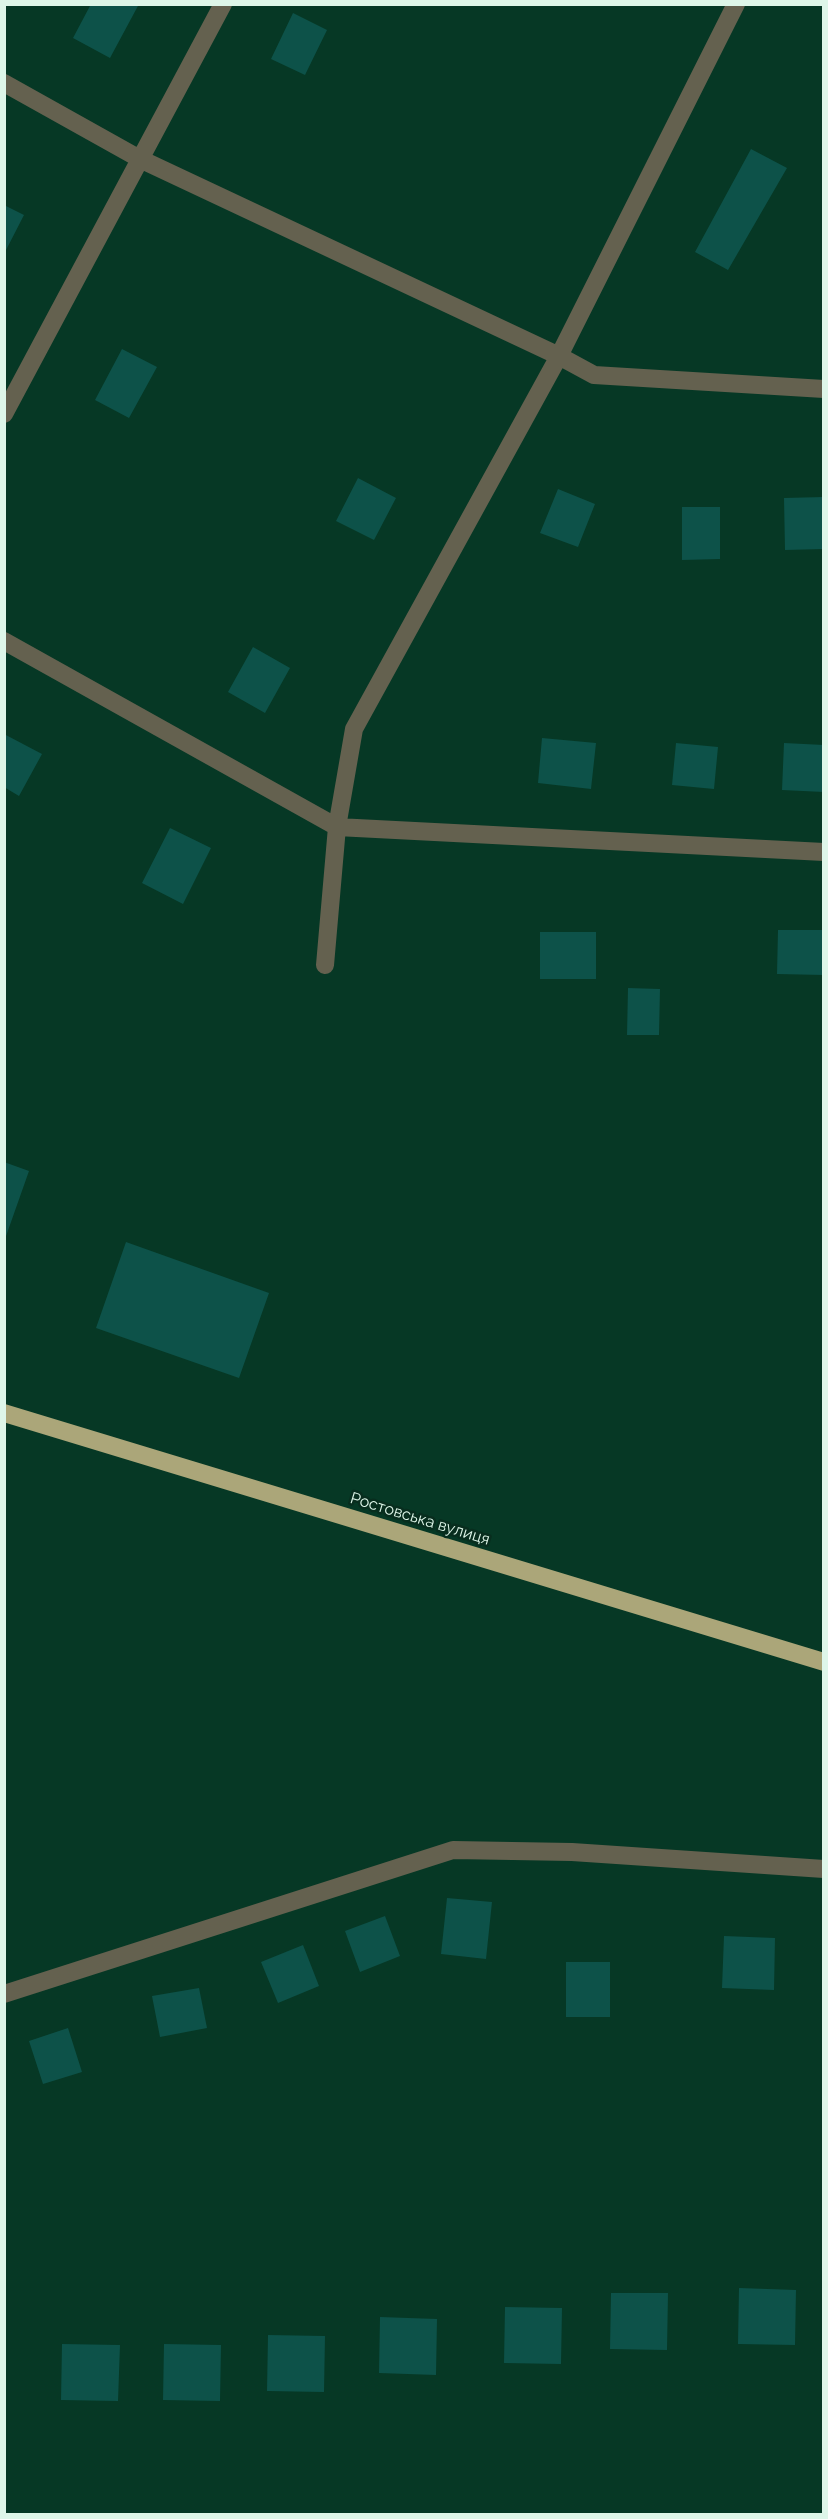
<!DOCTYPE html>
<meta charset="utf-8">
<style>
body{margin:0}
#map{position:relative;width:828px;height:2519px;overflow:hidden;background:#063825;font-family:Raleway,sans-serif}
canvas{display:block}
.frame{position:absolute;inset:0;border:6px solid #def6e9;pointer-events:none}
</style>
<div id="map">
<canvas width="828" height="2519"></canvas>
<div class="frame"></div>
</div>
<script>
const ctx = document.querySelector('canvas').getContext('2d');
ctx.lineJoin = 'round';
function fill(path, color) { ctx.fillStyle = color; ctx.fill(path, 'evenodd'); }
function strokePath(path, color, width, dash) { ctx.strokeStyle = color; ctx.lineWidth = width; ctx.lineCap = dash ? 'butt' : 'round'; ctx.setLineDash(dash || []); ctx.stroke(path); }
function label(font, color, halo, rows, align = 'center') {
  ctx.font = font + ' Raleway,sans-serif'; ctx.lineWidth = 5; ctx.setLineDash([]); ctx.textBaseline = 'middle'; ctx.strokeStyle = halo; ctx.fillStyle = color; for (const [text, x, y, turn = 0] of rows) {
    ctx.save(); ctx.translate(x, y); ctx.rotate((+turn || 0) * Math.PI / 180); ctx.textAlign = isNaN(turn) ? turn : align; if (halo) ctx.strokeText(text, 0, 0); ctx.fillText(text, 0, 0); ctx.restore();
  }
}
const building = new Path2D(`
 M91 4H139L110 58 73 38Z
 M293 13 327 30 305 75 271 59Z
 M751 149 787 168 728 270 695 252Z
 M4 205 24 215 4 254Z
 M122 349 157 367 129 418 95 400Z
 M358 478 396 498 374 540 336 521Z
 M558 489 595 504 578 547 540 533Z
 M824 497V549L785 550 784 498Z
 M682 507H720V559L682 560Z
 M253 647 290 668 265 713 228 692Z
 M4 734 42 754 19 796 4 787Z
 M542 738 596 743 591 789 538 783Z
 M676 743 718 747 714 789 672 785Z
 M784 743 824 745V792L782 790Z
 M170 828 211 848 183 904 142 883Z
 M778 930H824V975L777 974Z
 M540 932H596V979H540Z
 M628 988 660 989 659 1035H627Z
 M4 1162 29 1171 5 1239H4Z
 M126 1242 269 1293 239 1378 96 1328Z
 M447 1898 492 1902 486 1959 441 1954Z
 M385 1916 400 1956 360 1972 345 1931Z
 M724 1936 775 1938 774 1990 722 1988Z
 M303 1945 319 1986 278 2003 261 1962Z
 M566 1962H610V2017H566Z
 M199 1988 207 2028 160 2037 152 1996Z
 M68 2028 82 2072 43 2084 29 2041Z
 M739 2288 796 2290 795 2345 738 2344Z
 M611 2293H668L667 2350 610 2349Z
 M505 2307 562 2308 561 2364 504 2363Z
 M380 2317 437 2319 436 2375 379 2373Z
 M268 2335 325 2336 324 2392 267 2391Z
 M62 2344 120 2345 118 2401 61 2400Z
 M164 2344 221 2345 220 2401 163 2400Z`);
const minor = new Path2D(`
 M4 83 140 159 559 356 594 375 824 389
 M4 414 223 4
 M4 641 337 827 824 852
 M325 965 337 827 354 729 559 356 736 4
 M4 1994 453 1850 572 1852 824 1869`);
const highway = new Path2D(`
 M4 1413 824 1662`);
const streetNames = [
 ["Ростовська вулиця",420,1519,17]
];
fill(building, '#0d5249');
strokePath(minor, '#64614f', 18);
strokePath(highway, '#aba679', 18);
label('16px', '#def6e9', '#082d1e', streetNames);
</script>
